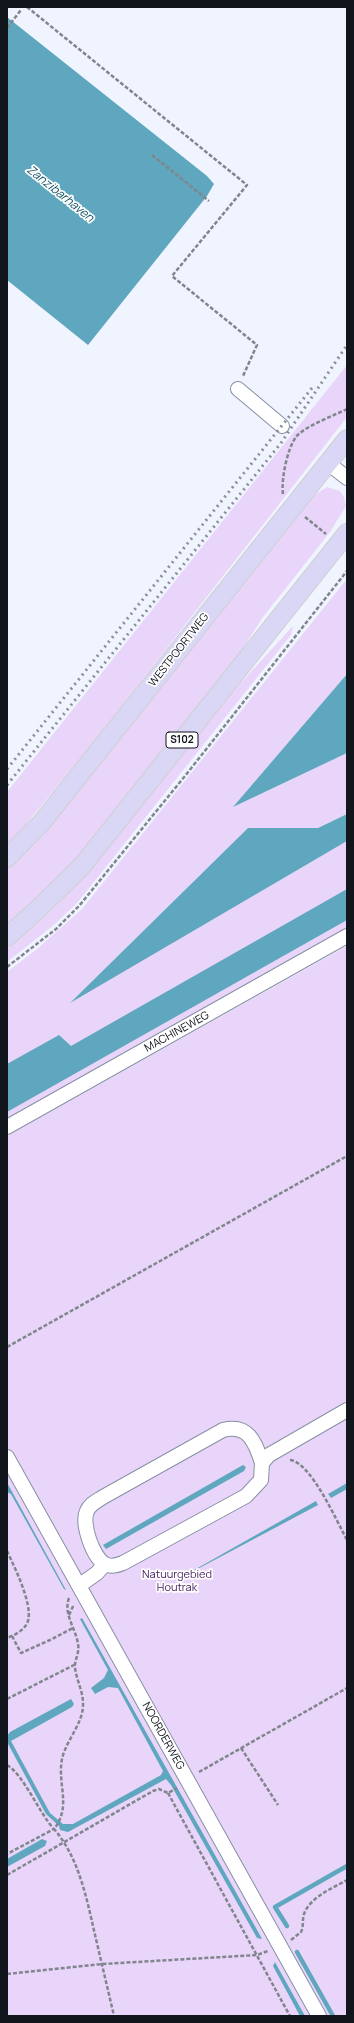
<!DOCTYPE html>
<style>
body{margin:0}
#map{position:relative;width:354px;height:2023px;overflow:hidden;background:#f0f4fe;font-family:Manrope,sans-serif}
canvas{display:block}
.frame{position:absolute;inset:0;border:8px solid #11151c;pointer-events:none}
</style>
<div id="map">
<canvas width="354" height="2023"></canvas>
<div class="frame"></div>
</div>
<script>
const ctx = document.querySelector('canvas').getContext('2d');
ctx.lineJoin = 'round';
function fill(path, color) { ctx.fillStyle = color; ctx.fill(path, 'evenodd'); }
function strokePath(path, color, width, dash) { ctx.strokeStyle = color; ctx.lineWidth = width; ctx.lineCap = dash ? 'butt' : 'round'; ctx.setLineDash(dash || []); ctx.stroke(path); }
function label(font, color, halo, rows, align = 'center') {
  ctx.font = font + ' Manrope,sans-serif'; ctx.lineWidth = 3.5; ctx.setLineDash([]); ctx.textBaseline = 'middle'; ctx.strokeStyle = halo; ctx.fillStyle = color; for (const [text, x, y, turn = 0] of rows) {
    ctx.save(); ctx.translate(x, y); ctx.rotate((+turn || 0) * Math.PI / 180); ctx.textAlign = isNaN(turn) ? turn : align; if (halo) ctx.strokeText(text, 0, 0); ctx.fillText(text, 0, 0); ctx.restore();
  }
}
const green = new Path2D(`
 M347 365V417L89 748 7 847V792Z
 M327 487 340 491 344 497 346 506 330 532 263 617 225 676 68 870 7 928V868L19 856 302 509 316 494Z
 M347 579V674L234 806 347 753V814L318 828H248L72 1001 347 841V932L7 1123V972L37 949 82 909Z
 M293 626 291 635 78 902 54 925 7 962V949L48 913 86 874 237 687Z
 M347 946V2016H7V1136Z`);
const water = new Path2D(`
 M7 17 207 176 214 184 207 196 88 345 7 280Z
 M347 674V753L233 807Z
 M347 814V841L70 1003 248 828H318Z
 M347 889V920L7 1112V1064L59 1035 71 1046Z
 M243 1465 246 1467 244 1471 106 1549 103 1545Z
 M7 1483 10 1488 66 1590 64 1589 11 1494 7 1492Z
 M347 1483V1489L331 1498 328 1494Z
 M316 1501 318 1505 173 1582Z
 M82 1618 261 1937 262 1939 257 1938 171 1785 166 1779 68 1832 60 1830 59 1826 46 1814 7 1742V1736L10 1732 71 1699 74 1704 72 1707 11 1741 50 1813 63 1824H73L161 1775 163 1771 118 1688 108 1687 95 1694 91 1688 104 1678 108 1670 80 1619Z
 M42 1839 47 1841 45 1846 7 1867V1859Z
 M275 1962 276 1964 305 2016H300L273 1966Z`);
const stream = new Path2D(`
 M287 1926 275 1907 347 1866
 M297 1952 333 2016`);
const path = new Path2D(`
 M27 7 247 185 172 276 257 345 243 376
 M7 28 21 10
 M152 155 209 201
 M283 494C281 480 287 449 296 437 303 427 335 415 347 409
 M305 517 326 534
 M7 967 56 929 79 906 185 776 347 571
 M7 1347 347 1156
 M290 1460C311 1462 337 1522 347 1540
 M7 1551C14 1566 33 1604 28 1621 25 1630 15 1635 7 1638
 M69 1598C63 1614 76 1629 78 1644 80 1653 74 1661 75 1667 76 1679 83 1691 83 1703 84 1723 66 1740 62 1759 57 1785 72 1806 54 1829 80 1859 87 1901 96 1939 102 1965 108 1990 114 2016
 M69 1615 74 1604
 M12 1636 21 1653 50 1640 73 1628
 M7 1699 74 1665
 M241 1748 278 1805
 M7 1765C24 1775 39 1813 54 1829L7 1854
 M199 1772 347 1688
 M168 1793 290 2016
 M7 1875 153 1791 159 1789 168 1793 177 1788
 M291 1940 301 1932C304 1926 302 1920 304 1914 310 1897 333 1888 347 1880
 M7 1974 102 1964 257 1955 268 1951`);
const minor = new Path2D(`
 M238 389 282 426
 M328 463 347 478
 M7 1127 347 936
 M7 1457 319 2016
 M262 1463C255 1441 248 1424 223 1430L103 1497C97 1501 90 1504 87 1511 81 1523 93 1558 105 1564 110 1567 118 1565 123 1563L246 1496 261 1480 262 1463 269 1455 347 1410
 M80 1585 97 1573 105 1564`);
const major = new Path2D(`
 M7 858 42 822 347 439
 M7 937 38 909 82 866 347 533`);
const rail = new Path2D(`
 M7 769 312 388
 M7 785 281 443 347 345`);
const shields = [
 [182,740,32]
];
const shieldNames = [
 ["S102",182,740]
];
const streetNames = [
 ["WESTPOORTWEG",179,650,-52],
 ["MACHINEWEG",177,1032,-29],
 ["NOORDERWEG",163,1736,61]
];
const parkNames = [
 ["Natuurgebied",177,1575],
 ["Houtrak",177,1588]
];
const waterNames = [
 ["Zanzibarhaven",60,194,39]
];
fill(green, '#e9d5f9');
fill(water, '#5ea7be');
strokePath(stream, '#5ea7be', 4.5);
strokePath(minor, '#8791a5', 16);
strokePath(major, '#cfd0d2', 20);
strokePath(path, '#81858e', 2.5, [4, 2]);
strokePath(minor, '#fff', 14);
strokePath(major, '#d9d7f5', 18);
strokePath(rail, '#8b8f98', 3, [2, 4]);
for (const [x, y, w] of shields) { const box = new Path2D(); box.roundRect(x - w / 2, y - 8, w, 16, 3); ctx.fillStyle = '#fff'; ctx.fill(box); strokePath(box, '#11151c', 1); }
label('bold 10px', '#11151c', null, shieldNames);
label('11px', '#11151c', '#fff', streetNames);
label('11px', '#421c5b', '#fff', parkNames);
label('italic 12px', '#165364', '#fff', waterNames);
</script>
